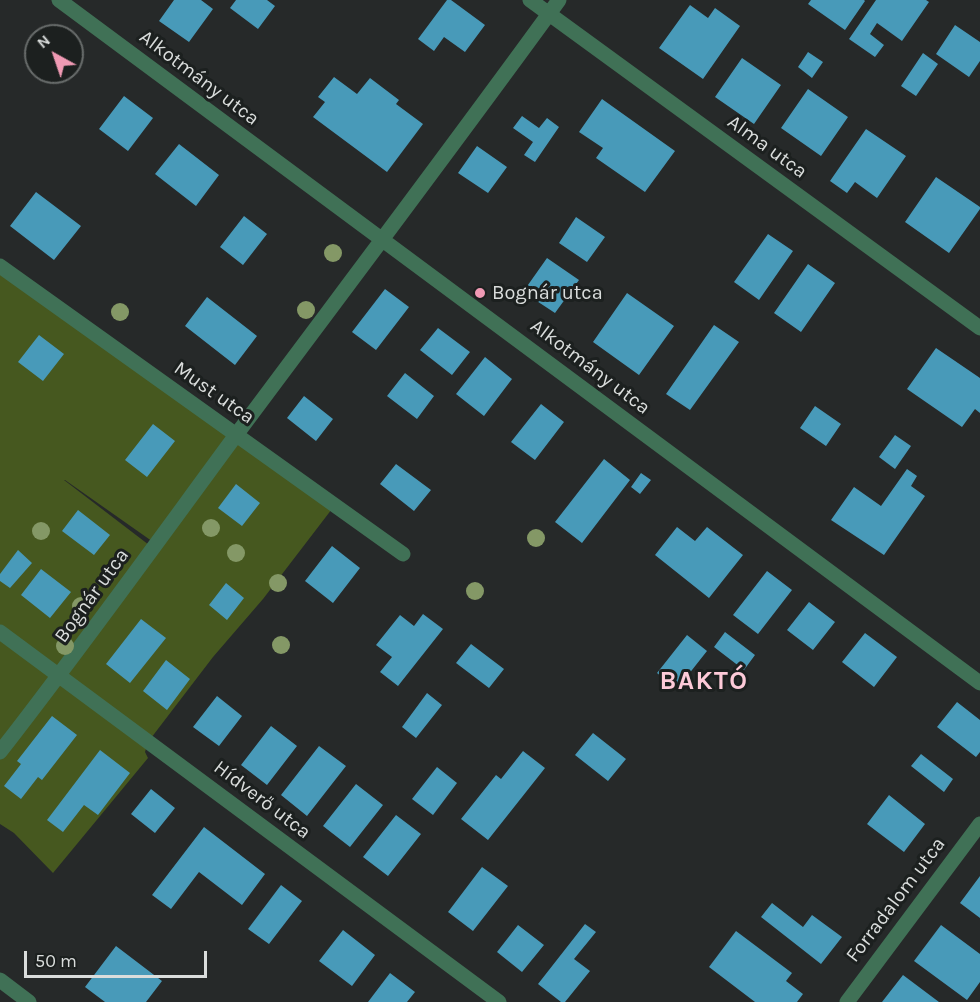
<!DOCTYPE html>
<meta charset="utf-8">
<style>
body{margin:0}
#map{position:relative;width:980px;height:1002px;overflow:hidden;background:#262929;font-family:Karla,sans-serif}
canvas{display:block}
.north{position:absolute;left:24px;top:24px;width:60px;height:60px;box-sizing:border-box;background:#1c201f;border:2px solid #686c6b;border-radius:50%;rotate:320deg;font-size:16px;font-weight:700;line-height:24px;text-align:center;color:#dadddc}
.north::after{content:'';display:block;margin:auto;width:21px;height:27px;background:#f09ab4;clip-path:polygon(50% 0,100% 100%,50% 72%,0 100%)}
.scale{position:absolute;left:24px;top:951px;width:183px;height:27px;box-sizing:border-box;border:3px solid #dadddc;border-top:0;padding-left:8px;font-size:18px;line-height:21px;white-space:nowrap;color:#dadddc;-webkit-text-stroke:4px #1c201f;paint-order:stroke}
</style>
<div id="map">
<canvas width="980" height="1002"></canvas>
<div class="north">N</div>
<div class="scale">50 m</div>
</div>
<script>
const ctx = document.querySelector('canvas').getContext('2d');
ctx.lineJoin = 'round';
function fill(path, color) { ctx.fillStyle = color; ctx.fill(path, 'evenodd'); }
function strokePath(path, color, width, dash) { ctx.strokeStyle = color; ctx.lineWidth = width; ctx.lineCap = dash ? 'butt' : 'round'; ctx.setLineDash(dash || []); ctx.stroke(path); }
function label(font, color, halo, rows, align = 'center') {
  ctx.font = font + ' Karla,sans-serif'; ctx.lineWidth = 6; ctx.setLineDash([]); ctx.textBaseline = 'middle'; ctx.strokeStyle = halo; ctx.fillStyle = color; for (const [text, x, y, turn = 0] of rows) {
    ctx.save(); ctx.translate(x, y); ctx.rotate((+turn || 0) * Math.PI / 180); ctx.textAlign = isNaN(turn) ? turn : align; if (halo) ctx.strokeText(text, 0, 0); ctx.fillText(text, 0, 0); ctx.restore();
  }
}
const green = new Path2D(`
 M0 266 335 505 263 599 213 657 148 742 145 752 148 758 53 873 14 833 0 824ZM64 480H65L156 544 153 548Z`);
const building = new Path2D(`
 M174 0H201L213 9 189 42 159 21Z
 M236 0H267L275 6 258 29 230 8Z
 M447 0H451L485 25 465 52 444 37 434 51 418 39Z
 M811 0H864L865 1 845 30 808 4Z
 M876 0H926L929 2 902 41 877 23 870 34 884 45 875 57 849 39Z
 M690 5 708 18 715 8 740 26 703 79 659 48Z
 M955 25 980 42V61L969 77 936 54Z
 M808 52 823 62 812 78 798 67Z
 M923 53 938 64 916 96 901 86Z
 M742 58 781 85 754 124 715 97Z
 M334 77 357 94 370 78 399 100 396 104 423 124 387 172 313 117 325 102 318 97Z
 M808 89 848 117 821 156 781 128Z
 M124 96 153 118 128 151 99 129Z
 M602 99 675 151 645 192 596 158 603 148 579 132Z
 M522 116 539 128 547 118 559 127 535 162 524 155 533 142 513 128Z
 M866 129 906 156 877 198 855 182 847 193 830 181Z
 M179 144 219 175 196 206 155 174Z
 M477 146 507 167 488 193 458 173Z
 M936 177 980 207V209L949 253 905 222Z
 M36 192 81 226 54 260 10 226Z
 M244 216 267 234 243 265 220 247Z
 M576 217 605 237 587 262 559 243Z
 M768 234 793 251 759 300 734 282Z
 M547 258 579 280 555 313 523 292Z
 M808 264 835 283 801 332 774 313Z
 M385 289 409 307 376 350 352 332Z
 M627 293 674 326 639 375 593 342Z
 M207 297 257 336 235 365 185 326Z
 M714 325 739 342 690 410 666 394Z
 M438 328 470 352 452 375 420 350Z
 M39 335 64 354 43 381 18 362Z
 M936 348 980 378V413L975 409 962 427 907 389Z
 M485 357 512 379 484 416 456 394Z
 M405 373 434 396 417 419 387 396Z
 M304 396 333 419 316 441 287 418Z
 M541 404 564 422 535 460 511 442Z
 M815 406 841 424 826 446 800 428Z
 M153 424 175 441 147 477 125 460Z
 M895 435 911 446 895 469 879 457Z
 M604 459 630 480 582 543 555 522Z
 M396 464 431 490 414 511 380 484Z
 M907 469 917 476 911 486 925 496 884 555 831 520 854 487 881 506Z
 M641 473 651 480 640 494 631 487Z
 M236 484 260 503 242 526 218 508Z
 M78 510 110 535 94 555 62 531Z
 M677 527 695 541 707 527 743 555 709 598 655 555Z
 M332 546 360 568 333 603 305 581Z
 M18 550 32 563 10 588 0 581V574Z
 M41 569 71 592 50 618 21 595Z
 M767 571 792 590 758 634 733 615Z
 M226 583 244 598 227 620 209 605Z
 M809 602 835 622 813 650 787 630Z
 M423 614 443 629 398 686 380 672 392 657 376 645 400 615 414 626Z
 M141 619 166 638 130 683 106 664Z
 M725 632 755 655 744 670 714 647Z
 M865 633 897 657 874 687 842 662Z
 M687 635 707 651 677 689 657 673Z
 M471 644 504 669 489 688 456 663Z
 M166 660 190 679 167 710 143 691Z
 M427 693 442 705 416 738 402 727Z
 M217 696 242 716 219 746 193 727Z
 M957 702 980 720V752L976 757 937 727Z
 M52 716 77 735 42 780 38 777 21 799 4 786 21 764 17 761Z
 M271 726 297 746 267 785 241 765Z
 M593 733 626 759 608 781 575 755Z
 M319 746 346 766 307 816 281 795Z
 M100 750 130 773 98 815 84 805 63 832 47 820Z
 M523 751 545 768 488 840 461 819 496 775 501 779Z
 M921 754 953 779 944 792 911 766Z
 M437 767 457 783 433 815 412 799Z
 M356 784 383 805 350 847 323 826Z
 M151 789 175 808 155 833 131 814Z
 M889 795 925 824 904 852 867 824Z
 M396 815 421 834 388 876 363 857Z
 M204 827 265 874 242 905 199 872 171 909 152 895Z
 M482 867 508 886 473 931 448 912Z
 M980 876V918L960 903Z
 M281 885 302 901 269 944 248 929Z
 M772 903 803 927 812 915 842 937 821 964 761 917Z
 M585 924 596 932 574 959 590 971 565 1002H561L538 984Z
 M518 925 544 945 522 972 497 952Z
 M941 925 980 954V982L967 1000 914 961Z
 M343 930 375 955 352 986 319 961Z
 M736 931 792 973 786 981 803 994 797 1002H755L709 967Z
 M116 946 162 981 146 1002H105L85 987Z
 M390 973 415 992 407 1002H368Z
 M903 975 939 1002H882Z`);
const minor = new Path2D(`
 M59 0 980 683
 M530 0 980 328
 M0 266 403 554
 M0 632 499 1002
 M0 752C81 648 158 541 236 435 344 290 453 146 559 0
 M0 980 29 1002
 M847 1002 980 824`);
const trees = [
 [333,253],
 [306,310],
 [120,312],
 [211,528],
 [41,531],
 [536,538],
 [236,553],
 [278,583],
 [475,591],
 [81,606],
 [281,645],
 [65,646]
];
const markers = [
 [480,293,6,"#f09ab4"]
];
const streetNames = [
 ["Alkotmány utca",199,78,37],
 ["Alma utca",767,147,36],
 ["Alkotmány utca",590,367,37],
 ["Must utca",214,393,35],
 ["Bognár utca",92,596,-54],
 ["Hídverő utca",262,800,37],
 ["Forradalom utca",896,900,-53]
];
const poiNames = [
 ["Bognár utca",492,293]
];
const districtNames = [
 ["BAKTÓ",704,682]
];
fill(green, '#46581f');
fill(building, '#489ab9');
strokePath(minor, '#407156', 15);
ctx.fillStyle = '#849866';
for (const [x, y] of trees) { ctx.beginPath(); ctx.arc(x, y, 9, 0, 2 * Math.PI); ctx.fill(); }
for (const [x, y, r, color] of markers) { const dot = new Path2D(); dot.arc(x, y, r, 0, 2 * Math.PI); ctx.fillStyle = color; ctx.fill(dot); strokePath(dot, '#1c201f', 2); }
label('20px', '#dadddc', '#1c201f', streetNames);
label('20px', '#dadddc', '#1c201f', poiNames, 'left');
ctx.letterSpacing = '1.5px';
label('bold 26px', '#fdcad8', '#1c201f', districtNames);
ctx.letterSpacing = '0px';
</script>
